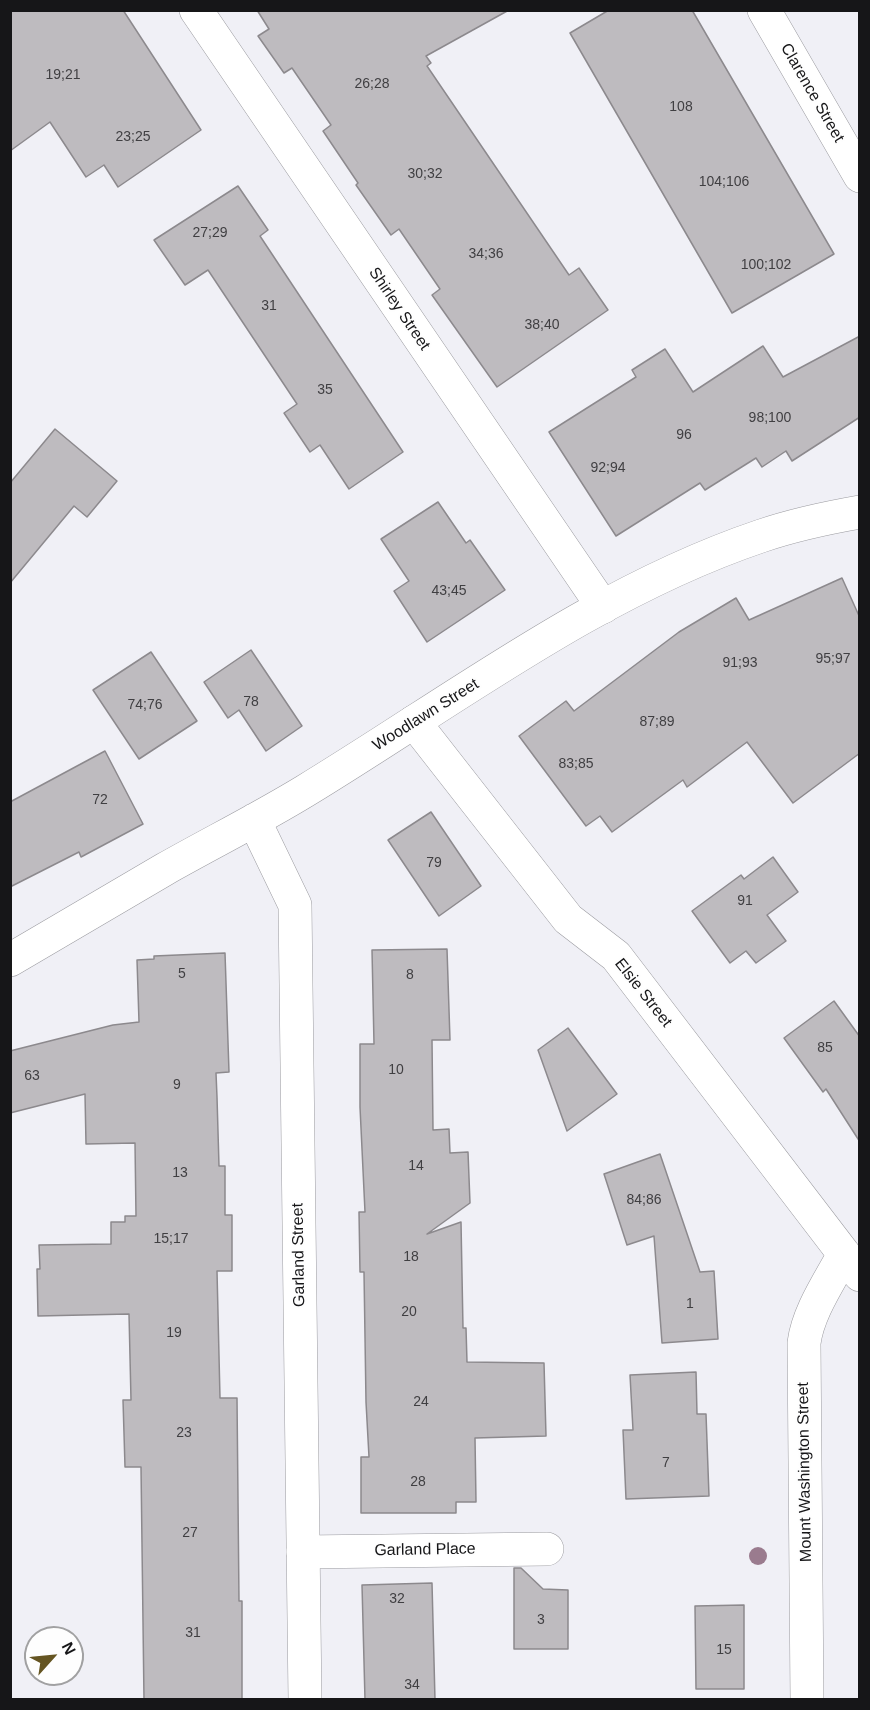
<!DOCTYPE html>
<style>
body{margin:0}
#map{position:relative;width:870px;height:1710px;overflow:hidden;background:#f0f0f6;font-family:Helvetica,sans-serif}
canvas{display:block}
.frame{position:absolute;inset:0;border:12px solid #161618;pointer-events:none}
.north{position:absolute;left:24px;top:1626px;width:60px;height:60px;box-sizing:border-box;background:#fefefe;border:2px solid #a1a1a2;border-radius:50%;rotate:63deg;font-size:16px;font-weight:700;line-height:24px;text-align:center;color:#161618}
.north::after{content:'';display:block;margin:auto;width:21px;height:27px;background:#655522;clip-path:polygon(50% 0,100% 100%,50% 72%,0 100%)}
</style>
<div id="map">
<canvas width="870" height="1710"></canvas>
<div class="frame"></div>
<div class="north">N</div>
</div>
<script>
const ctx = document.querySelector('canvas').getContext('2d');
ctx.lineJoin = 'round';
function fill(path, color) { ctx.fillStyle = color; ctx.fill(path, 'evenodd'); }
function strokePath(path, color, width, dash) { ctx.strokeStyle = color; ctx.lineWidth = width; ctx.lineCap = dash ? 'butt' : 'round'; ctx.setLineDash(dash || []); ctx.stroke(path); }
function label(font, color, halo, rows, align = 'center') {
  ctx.font = font + ' Helvetica,sans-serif'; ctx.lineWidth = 4.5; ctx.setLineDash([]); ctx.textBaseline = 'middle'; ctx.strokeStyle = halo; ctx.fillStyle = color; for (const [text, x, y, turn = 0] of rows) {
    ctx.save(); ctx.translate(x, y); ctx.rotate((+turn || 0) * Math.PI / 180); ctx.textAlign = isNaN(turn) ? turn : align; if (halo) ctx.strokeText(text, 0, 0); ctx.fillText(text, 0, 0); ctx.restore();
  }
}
const building = new Path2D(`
 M10 10H123L201 130 118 187 104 165 86 177 50 122 10 151Z
 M257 10H509L426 56 431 63 427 66 569 275 579 268 608 310 497 387 432 295 440 289 399 229 391 235 356 185 358 183 323 131 331 125 292 68 284 73 258 36 269 29Z
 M609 10H692L834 254 732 313 570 33Z
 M238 186 268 230 260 236 403 452 349 489 320 445 310 452 284 413 297 404 208 270 185 285 154 240Z
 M860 336V417L792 461 786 451 762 467 756 458 705 490 700 483 616 536 549 432 636 377 632 370 665 349 693 392 763 346 783 377Z
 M55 429 117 481 87 517 74 506 10 583V483Z
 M438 502 466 543 470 540 505 590 427 642 394 591 409 581 381 539Z
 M842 578 860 618V753L793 803 747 742 687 787 683 780 612 832 600 816 586 826 519 736 566 701 574 711 679 632 736 598 749 620Z
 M251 650 302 726 266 751 239 710 228 718 204 682Z
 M151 652 197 721 139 759 93 690Z
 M105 751 143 824 81 857 79 852 10 887V802Z
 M431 812 481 886 439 916 388 840Z
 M773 857 798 892 767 915 786 941 756 963 746 951 730 963 692 911 741 875 744 879Z
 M447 949 450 1040H432L433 1130 449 1129 450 1153 468 1152 470 1203 427 1234 461 1222 463 1328H466L467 1362 544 1363 546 1436 475 1438 476 1502H456V1513H361V1457H369L366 1402 364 1272H360L359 1212H365L360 1107V1044H374L372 950Z
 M225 953 229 1072 216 1073 217 1097 219 1166H225V1215H232V1271H217L220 1398H237L239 1601H242V1700H144L141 1467H125L123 1400H131L129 1314 38 1316 37 1269H40L39 1245 111 1244V1222H125V1216H136L135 1143 86 1144 85 1094 10 1113V1051L113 1025 139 1022 137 960 154 959V956Z
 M834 1001 860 1037V1142L826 1089 823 1092 784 1038Z
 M568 1028 617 1094 567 1131 538 1050Z
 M660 1154 700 1272 714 1271 718 1339 662 1343 654 1236 627 1245 604 1174Z
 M696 1372 697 1414H706L709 1496 626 1499 623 1430H633L630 1375Z
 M514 1568H521L543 1589 568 1590V1649H514Z
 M432 1583 435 1700H365L362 1585Z
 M744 1605V1689H696L695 1606Z`);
const street = new Path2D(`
 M196 10 603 607
 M764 10 860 176
 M414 722 568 919 616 956 860 1275
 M303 1552 547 1549
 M807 1700 804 1343C808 1312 829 1282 844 1254`);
const secondary = new Path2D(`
 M254 820 295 905 305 1700
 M10 960C62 930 113 899 165 869 211 843 259 819 305 791 453 701 595 592 761 536 793 525 826 518 860 512`);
const trees = [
 [758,1556]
];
const numberNames = [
 ["19;21",63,75],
 ["26;28",372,84],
 ["108",681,107],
 ["23;25",133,137],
 ["30;32",425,174],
 ["104;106",724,182],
 ["27;29",210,233],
 ["34;36",486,254],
 ["100;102",766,265],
 ["31",269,306],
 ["38;40",542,325],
 ["35",325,390],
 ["98;100",770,418],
 ["96",684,435],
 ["92;94",608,468],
 ["43;45",449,591],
 ["95;97",833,659],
 ["91;93",740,663],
 ["78",251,702],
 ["74;76",145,705],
 ["87;89",657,722],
 ["83;85",576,764],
 ["72",100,800],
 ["79",434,863],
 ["91",745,901],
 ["5",182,974],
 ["8",410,975],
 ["85",825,1048],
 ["10",396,1070],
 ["63",32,1076],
 ["9",177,1085],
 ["14",416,1166],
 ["13",180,1173],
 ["84;86",644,1200],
 ["15;17",171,1239],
 ["18",411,1257],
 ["1",690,1304],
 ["20",409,1312],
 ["19",174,1333],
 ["24",421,1402],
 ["23",184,1433],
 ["7",666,1463],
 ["28",418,1482],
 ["27",190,1533],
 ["32",397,1599],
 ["3",541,1620],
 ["31",193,1633],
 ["15",724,1650],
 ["34",412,1685]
];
const streetNames = [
 ["Clarence Street",812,93,60],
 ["Shirley Street",399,309,56],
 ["Woodlawn Street",426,715,-32],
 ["Elsie Street",643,993,52],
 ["Garland Street",299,1255,-91],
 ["Mount Washington Street",805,1472,-91],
 ["Garland Place",425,1550,-1]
];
fill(building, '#bebbbf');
strokePath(building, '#8c898d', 1.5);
strokePath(street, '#9b9ba0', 34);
strokePath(secondary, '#9b9ba0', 34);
strokePath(street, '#fff', 33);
strokePath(secondary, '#fff', 33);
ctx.fillStyle = '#9a7b8e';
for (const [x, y] of trees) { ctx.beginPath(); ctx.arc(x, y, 9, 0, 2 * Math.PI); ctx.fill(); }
label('14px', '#403f42', null, numberNames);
label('16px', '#161618', '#fefefe', streetNames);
</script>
